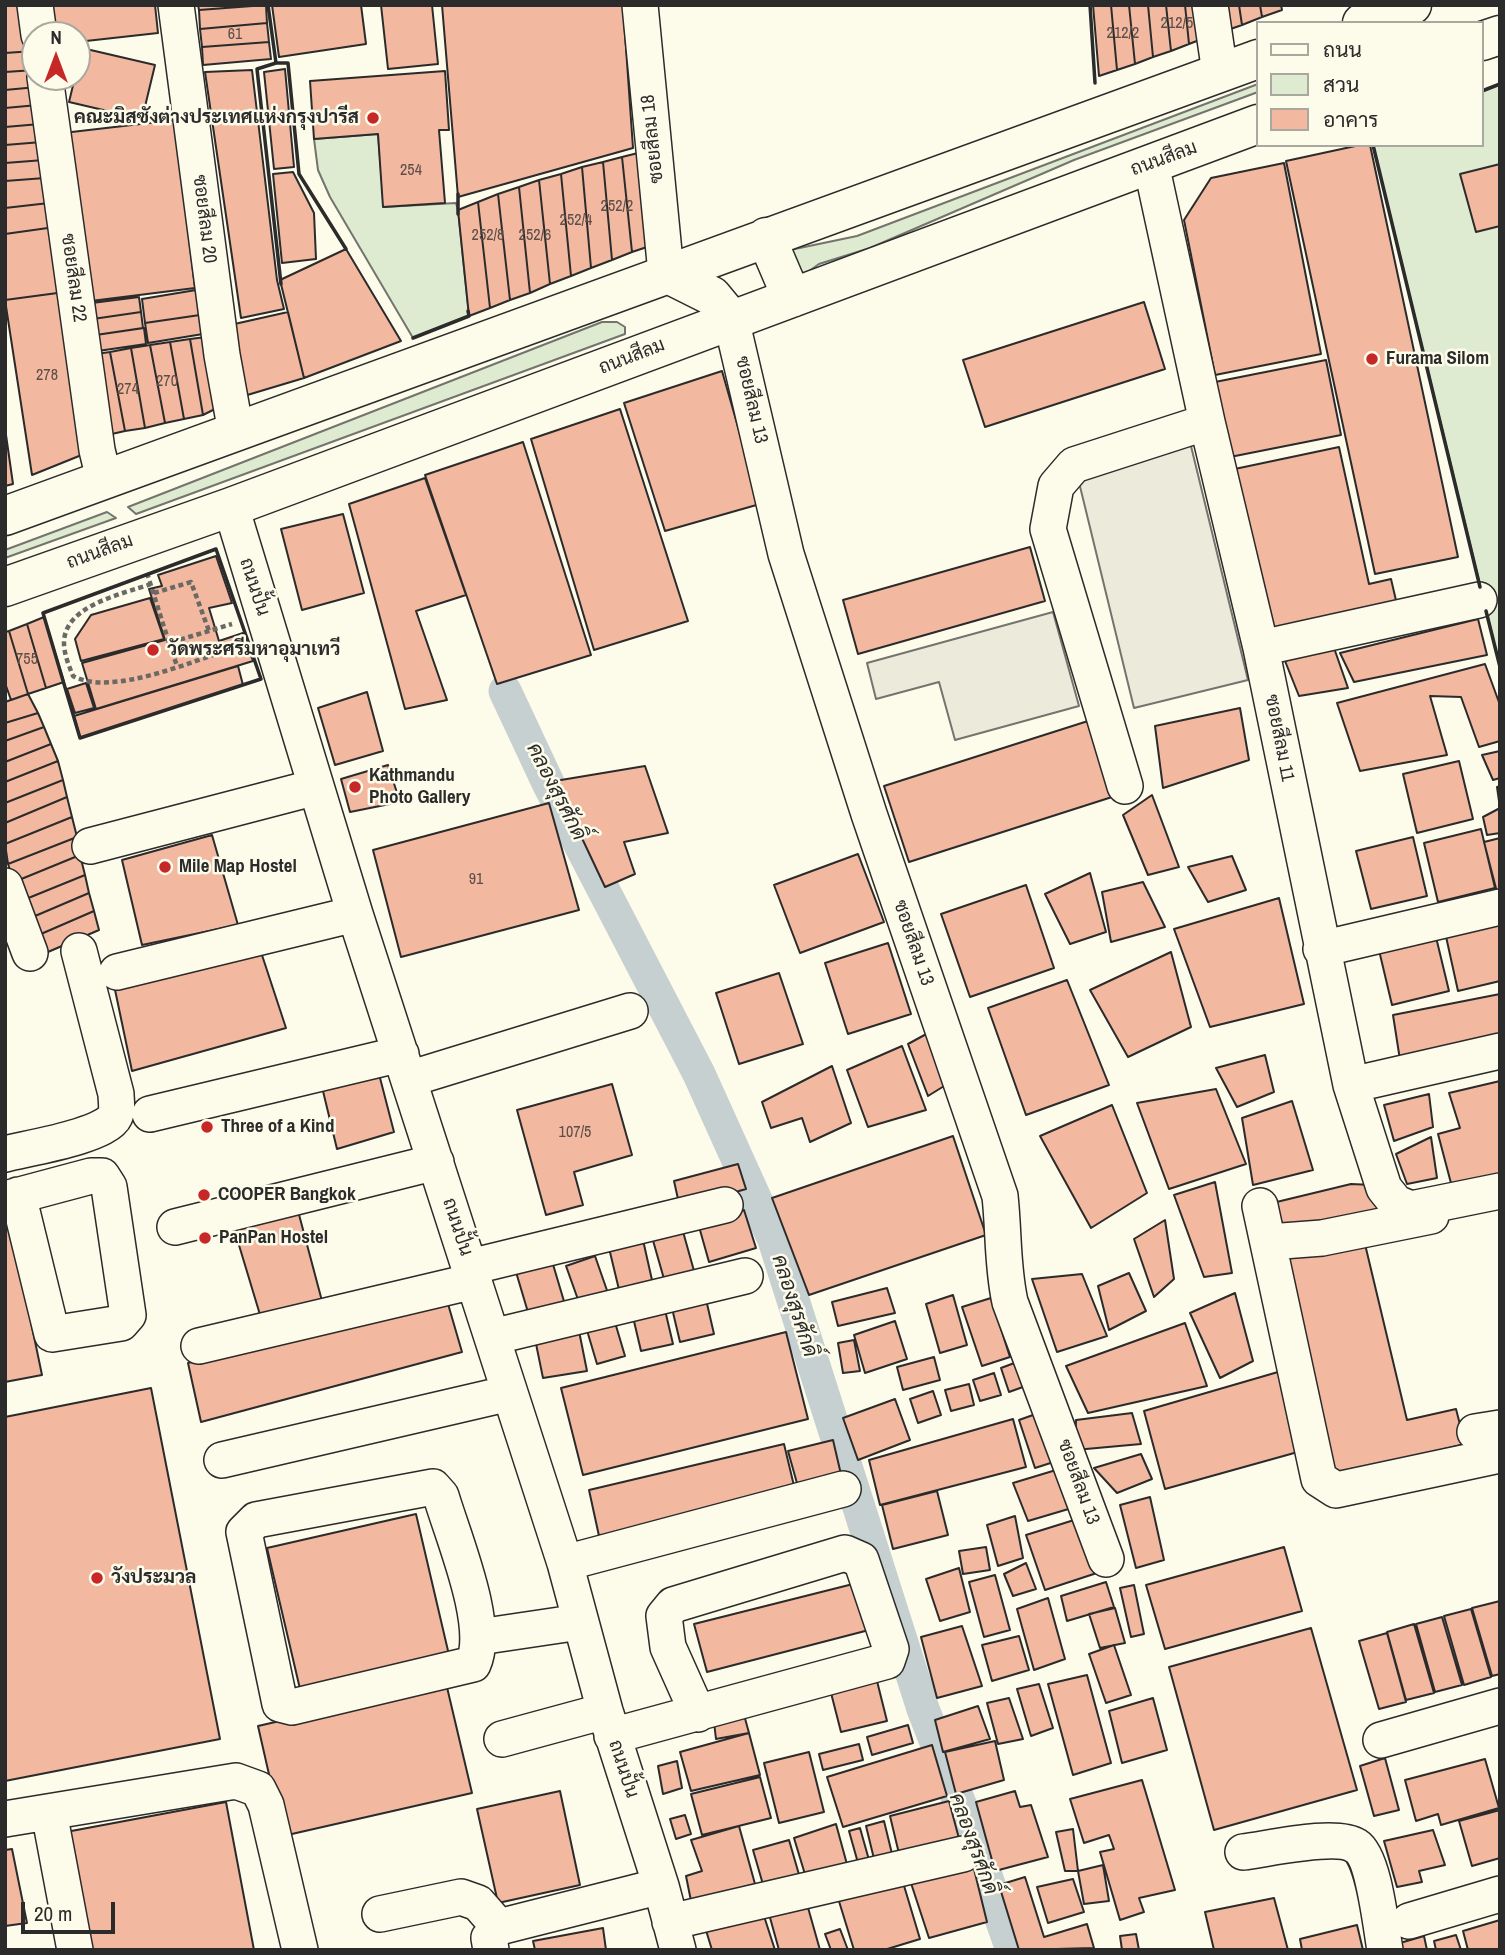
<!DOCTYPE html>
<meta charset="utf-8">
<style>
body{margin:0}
#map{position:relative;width:1505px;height:1955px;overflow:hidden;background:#fdfbea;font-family:"Archivo Narrow",Sarabun,sans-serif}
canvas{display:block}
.frame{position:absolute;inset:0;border:7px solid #2b2b2b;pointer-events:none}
.legend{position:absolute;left:1256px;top:21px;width:228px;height:126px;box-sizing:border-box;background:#fdfbea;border:2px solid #a9a89e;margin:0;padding:9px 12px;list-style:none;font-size:21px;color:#2b2b2b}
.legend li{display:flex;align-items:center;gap:14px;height:35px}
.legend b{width:35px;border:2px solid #a9a89e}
.north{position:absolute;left:21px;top:21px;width:70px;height:70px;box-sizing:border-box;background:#fdfbea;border:2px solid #a9a89e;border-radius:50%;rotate:0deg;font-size:19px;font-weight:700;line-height:28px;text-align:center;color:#2b2b2b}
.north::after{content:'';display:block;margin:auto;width:24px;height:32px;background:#c62828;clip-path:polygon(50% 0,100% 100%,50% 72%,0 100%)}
.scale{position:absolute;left:21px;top:1902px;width:94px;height:32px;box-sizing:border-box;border:4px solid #2b2b2b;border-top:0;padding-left:9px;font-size:21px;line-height:24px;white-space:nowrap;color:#2b2b2b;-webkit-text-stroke:5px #fdfbea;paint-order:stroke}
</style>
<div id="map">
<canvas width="1505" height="1955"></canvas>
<div class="frame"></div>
<ul class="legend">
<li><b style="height:9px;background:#fdfbea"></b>ถนน</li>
<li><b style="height:19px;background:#deebd1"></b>สวน</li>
<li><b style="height:19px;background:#f2b8a0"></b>อาคาร</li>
</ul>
<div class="north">N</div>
<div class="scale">20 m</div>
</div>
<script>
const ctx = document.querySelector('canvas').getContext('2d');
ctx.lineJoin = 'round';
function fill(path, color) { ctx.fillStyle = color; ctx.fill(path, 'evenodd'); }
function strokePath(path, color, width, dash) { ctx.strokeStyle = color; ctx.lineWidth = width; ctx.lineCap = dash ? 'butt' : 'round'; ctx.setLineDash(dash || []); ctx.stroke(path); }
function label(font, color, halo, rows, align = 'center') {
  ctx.font = font + ' "Archivo Narrow",Sarabun,sans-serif'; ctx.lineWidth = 5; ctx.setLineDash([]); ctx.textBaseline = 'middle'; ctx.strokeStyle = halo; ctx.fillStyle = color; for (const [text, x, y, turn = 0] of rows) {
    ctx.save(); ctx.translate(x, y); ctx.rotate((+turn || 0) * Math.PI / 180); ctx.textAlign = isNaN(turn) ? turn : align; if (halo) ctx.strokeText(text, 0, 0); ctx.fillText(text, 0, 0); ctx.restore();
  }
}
const green = new Path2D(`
 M1258 84V92L1074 160 870 248 819 264 805 274 794 270 790 250 857 236Z
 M1500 84V667L1373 145H1482V91Z
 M378 134 384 207 456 203 458 210 469 316 413 338 330 197 318 170 314 139Z
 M602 322H617L625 327V334L136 514 128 507Z
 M107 512 116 518 5 558V550Z`);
const parking = new Path2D(`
 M1190 442 1248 680 1134 708 1076 470Z
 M1053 612 1079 706 955 740 939 682 876 699 867 663Z`);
const canal = new Path2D(`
 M505 691 549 785 699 1074 774 1240 923 1709 969 1827 1012 1950`);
const building = new Path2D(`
 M5 5H30L34 51 5 53Z
 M49 5H155L158 33 77 42V35H52Z
 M198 5H265L199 10Z
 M266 5 267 23 200 29 199 10Z
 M272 5H361L366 44 279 57Z
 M381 5H432L438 64 388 69Z
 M442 5H623L633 148 458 197Z
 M1093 5H1111L1117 70 1099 76Z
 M1111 5H1129L1135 64 1117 70Z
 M1129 5H1148L1153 57 1135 64Z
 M1148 5H1166L1171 51 1153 57Z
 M1166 5H1185L1189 44 1171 51Z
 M1185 5H1203L1207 37 1189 44Z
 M1218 5H1239L1242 25 1222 32Z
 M1239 5H1260L1262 17 1242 25Z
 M1260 5H1281L1282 10 1262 17Z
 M267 23 269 42 202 47 200 29Z
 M269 42 271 59 203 65 202 47Z
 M82 48 155 65 142 119 69 102Z
 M34 51 35 70 5 72V53Z
 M285 69 294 167 274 169 264 72Z
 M35 70 37 87 5 90V72Z
 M252 70 277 280 284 309 241 318 205 72Z
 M445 71 449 130H439L445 203 383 207 378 134 314 139 310 81Z
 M37 87 38 105 5 108V90Z
 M38 105 40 124 5 127V108Z
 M175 120 195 288 83 302 63 133Z
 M40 124 42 142 5 145V127Z
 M42 142 44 160 5 163V145Z
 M1360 145H1370L1458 557 1375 574 1286 161Z
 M642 152 653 245 632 252 622 157Z
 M622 157 632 252 612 260 603 162Z
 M44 160 45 178 5 181V163Z
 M603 162 612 260 591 268 582 167Z
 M1284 163 1321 354 1215 375 1184 220 1211 178Z
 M1500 164V226L1476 232 1460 174Z
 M582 167 591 268 571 276 561 174Z
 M293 172 314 213 316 259 282 263 273 174Z
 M561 174 571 276 550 284 539 180Z
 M45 178 49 203 5 208V181Z
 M539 180 550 284 530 293 519 187Z
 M519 187 530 293 510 300 498 194Z
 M498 194 510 300 490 308 478 202Z
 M478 202 490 308 469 316 458 210Z
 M49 203 55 227 5 234V208Z
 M55 227 65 292 5 300V234Z
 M346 249 401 341 304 378 280 280Z
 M196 290 200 315 145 323 142 299Z
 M65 292 89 452 32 475 5 300Z
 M139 297 141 312 86 320 84 304Z
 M1144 302 1165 369 985 427 963 360Z
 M141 312 143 328 89 336 86 320Z
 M288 312 304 378 244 396 230 325Z
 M200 315 203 334 148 343 145 323Z
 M144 328 146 344 91 352 89 336Z
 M206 337 217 408 203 415 190 339Z
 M190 339 203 415 184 419 170 342Z
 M170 342 184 419 165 423 150 345Z
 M150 345 165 423 145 428 131 348Z
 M131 348 145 428 125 431 110 352Z
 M110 352 125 431 103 436 89 355Z
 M1326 360 1341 435 1225 458 1210 383Z
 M722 371 760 504 665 531 624 403Z
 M620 409 688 621 594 650 531 439Z
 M5 428 13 484 5 486Z
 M523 442 591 655 497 684 425 475Z
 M1339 447 1369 584 1391 579 1398 609 1267 637 1230 470Z
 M425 478 466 595 416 611 447 700 405 709 349 504Z
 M343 514 364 593 302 610 281 529Z
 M1030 547 1045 601 858 654 843 600Z
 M216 556 232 603 209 608 219 641 243 633 253 661 96 709 82 663 165 640 149 589 162 586 158 575Z
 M150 598 164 639 81 661 75 639 91 615Z
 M44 617 64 682 46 688 27 624Z
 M1478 619 1487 655 1354 682 1340 653Z
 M27 624 46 688 28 694 9 631Z
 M9 631 28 694 11 700 5 683V632Z
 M1333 645 1348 688 1299 696 1285 661Z
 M1485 664 1500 705V741L1479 747 1461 697 1430 696 1447 755 1360 771 1337 703Z
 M238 666 243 685 80 738 74 716Z
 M86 683 94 708 75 713 67 689Z
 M367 692 383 751 335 765 318 708Z
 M28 694 38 713 5 723V702Z
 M1240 708 1249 760 1163 788 1155 726Z
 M38 713 44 727 5 741V723Z
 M1088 721 1112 797 909 862 884 786Z
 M44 727 51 744 5 762V741Z
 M51 744 58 761 5 782V762Z
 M1500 751V778L1493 780 1482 755Z
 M58 761 63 780 5 803V782Z
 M1459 761 1473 819 1417 833 1403 774Z
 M388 765 400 802 350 812 341 779Z
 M645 766 668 833 624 842 635 874 605 887 555 781Z
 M63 780 67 797 5 823V803Z
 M1500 786V833L1487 835 1483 817 1500 808 1497 787Z
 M1152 795 1179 867 1148 875 1123 815Z
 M67 797 72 817 5 844V823Z
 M549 803 579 910 401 957 373 850Z
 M72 817 77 837 8 864 5 844Z
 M1481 829 1495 888 1438 902 1424 843Z
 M212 835 238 925 142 945 122 860Z
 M77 837 80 855 14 882 8 864Z
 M1413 837 1427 896 1371 909 1356 851Z
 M1500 838V900H1499L1484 842Z
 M858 854 884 922 800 953 774 885Z
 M80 855 85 875 21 901 14 882Z
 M1232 856 1246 890 1208 902 1188 867Z
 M1090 873 1106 932 1070 944 1045 894Z
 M85 875 89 893 28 919 21 901Z
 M1143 882 1165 927 1111 942 1102 892Z
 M1026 885 1054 968 970 997 941 914Z
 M89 893 94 911 34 937 28 919Z
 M1279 898 1304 1004 1210 1027 1174 929Z
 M94 911 99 930 41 955 34 937Z
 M1500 919V981L1458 991 1445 932Z
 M1435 933 1449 991 1392 1005 1378 946Z
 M888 943 911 1014 848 1034 825 963Z
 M260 949 286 1028 132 1071 114 985Z
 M1171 952 1191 1027 1128 1057 1090 990Z
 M779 973 803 1044 739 1064 716 993Z
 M1067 980 1109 1085 1026 1115 988 1008Z
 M1500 994V1037L1400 1060 1393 1015Z
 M930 1032 949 1083 928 1096 908 1044Z
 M902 1046 926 1110 868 1127 847 1070Z
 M1265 1055 1274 1092 1237 1107 1216 1068Z
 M832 1066 851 1123 810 1142 802 1118 771 1128 762 1102Z
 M379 1074 394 1132 337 1149 322 1087Z
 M1500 1081V1175L1452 1187 1438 1134 1460 1128 1449 1093Z
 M612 1084 632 1155 574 1172 583 1205 546 1215 517 1110Z
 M1216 1089 1246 1164 1169 1189 1137 1103Z
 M1429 1094 1433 1127 1394 1141 1384 1105Z
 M1292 1101 1313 1170 1253 1185 1242 1118Z
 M1112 1105 1147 1193 1091 1228 1040 1136Z
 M953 1136 986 1235 809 1295 772 1198Z
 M1431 1137 1437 1178 1407 1184 1396 1154Z
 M738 1164 746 1189 680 1208 674 1181Z
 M1215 1182 1232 1273 1204 1277 1174 1195Z
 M1351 1184 1373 1185 1389 1231 1364 1240 1407 1420 1456 1409 1465 1444 1325 1478 1260 1206Z
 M297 1207 322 1301 261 1318 232 1222Z
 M744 1210 756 1248 709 1262 698 1223Z
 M1165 1220 1174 1279 1154 1297 1134 1239Z
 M5 1226H11L42 1375 5 1382Z
 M682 1228 696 1278 666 1286 652 1237Z
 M643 1240 654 1289 621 1298 609 1248Z
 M595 1256 610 1299 581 1308 566 1266Z
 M552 1261 566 1308 530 1319 516 1272Z
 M1129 1273 1146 1311 1109 1330 1098 1286Z
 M1082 1274 1107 1336 1057 1352 1032 1279Z
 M887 1288 895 1313 838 1326 832 1302Z
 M1235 1293 1253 1361 1220 1378 1190 1313Z
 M705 1295 714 1334 680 1342 671 1304Z
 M953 1295 967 1345 940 1353 926 1304Z
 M446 1297 462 1352 201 1422 188 1363Z
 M991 1298 1010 1357 982 1366 962 1307Z
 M665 1310 673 1344 641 1351 633 1317Z
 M614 1319 625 1356 597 1364 586 1327Z
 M895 1321 907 1359 865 1373 854 1335Z
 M1185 1323 1207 1386 1088 1413 1066 1366Z
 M579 1331 587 1371 543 1378 535 1339Z
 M786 1332 808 1419 583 1475 561 1388Z
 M854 1340 860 1371 843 1373 838 1343Z
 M934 1357 940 1380 903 1390 897 1367Z
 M1025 1359 1034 1383 1009 1392 1001 1368Z
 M1278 1372 1305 1450 1165 1489 1144 1411Z
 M994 1373 1001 1395 980 1401 973 1380Z
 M969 1384 974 1405 951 1411 945 1390Z
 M151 1388 220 1739 5 1781V1417Z
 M933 1391 941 1415 918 1423 910 1399Z
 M895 1399 910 1440 858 1460 843 1418Z
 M1047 1410 1063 1459 1035 1468 1019 1420Z
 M1132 1413 1141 1444 1075 1450 1076 1420Z
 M1013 1419 1026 1467 880 1505 869 1460Z
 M833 1440 843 1483 800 1494 788 1451Z
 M784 1444 795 1490 599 1536 589 1490Z
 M1141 1454 1152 1479 1117 1493 1094 1468Z
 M1066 1467 1082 1505 1028 1521 1013 1483Z
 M937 1491 948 1535 893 1549 882 1505Z
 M1150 1497 1164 1560 1136 1568 1120 1505Z
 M416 1514 449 1655 300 1689 267 1548Z
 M1015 1516 1023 1558 998 1566 987 1525Z
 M1087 1516 1103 1571 1045 1590 1026 1535Z
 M986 1547 990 1570 963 1574 959 1551Z
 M1284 1547 1302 1611 1165 1649 1146 1585Z
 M1026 1563 1036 1589 1013 1596 1004 1574Z
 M959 1568 970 1612 940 1621 926 1579Z
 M995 1575 1010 1630 984 1637 969 1582Z
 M1106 1582 1114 1607 1067 1621 1061 1596Z
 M857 1583 869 1630 707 1672 694 1624Z
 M1134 1585 1144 1634 1131 1637 1120 1588Z
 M1048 1598 1065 1659 1034 1670 1017 1609Z
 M1500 1601V1674L1492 1676 1472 1608Z
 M1115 1608 1125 1643 1100 1648 1089 1614Z
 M1471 1609 1491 1677 1464 1685 1444 1616Z
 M1442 1617 1462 1685 1435 1692 1416 1624Z
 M1414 1624 1434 1693 1406 1700 1387 1632Z
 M962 1626 982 1686 937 1698 921 1637Z
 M1311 1628 1357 1790 1214 1830 1169 1667Z
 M1387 1633 1406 1702 1379 1709 1359 1641Z
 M1019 1636 1029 1670 992 1681 982 1645Z
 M1114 1645 1131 1695 1106 1703 1089 1654Z
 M1087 1675 1111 1763 1073 1775 1048 1684Z
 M876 1677 887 1721 841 1732 830 1689Z
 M446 1683 472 1793 283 1836 258 1726Z
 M1039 1684 1053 1728 1031 1736 1017 1689Z
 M1009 1698 1023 1739 998 1744 987 1703Z
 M1153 1698 1167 1750 1122 1763 1109 1711Z
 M978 1706 990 1739 943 1752 935 1720Z
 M743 1711 749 1733 716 1739 713 1714Z
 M908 1725 913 1743 872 1755 867 1737Z
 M749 1733 760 1775 691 1791 680 1752Z
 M995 1741 1004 1780 956 1794 945 1752Z
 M859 1744 863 1760 823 1770 819 1754Z
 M932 1745 947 1796 843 1827 827 1777Z
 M809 1752 824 1812 779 1823 764 1763Z
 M1385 1758 1399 1810 1374 1816 1360 1766Z
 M1485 1759 1499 1808 1441 1825 1438 1814 1416 1821 1405 1780Z
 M677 1761 682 1788 663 1794 658 1766Z
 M760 1777 771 1818 702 1835 691 1794Z
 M1142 1780 1175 1890 1139 1898 1144 1912 1120 1920 1100 1852 1114 1849 1109 1835 1084 1843 1070 1799Z
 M560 1791 580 1885 498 1903 477 1809Z
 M1015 1791 1020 1807 1031 1805 1048 1857 995 1871 976 1802Z
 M949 1801 961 1846 901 1862 890 1816Z
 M226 1802 254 1950H89L66 1832Z
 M1500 1810V1858L1472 1866 1459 1821Z
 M685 1815 691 1834 676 1839 670 1819Z
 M884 1821 894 1862 876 1867 866 1826Z
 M836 1824 848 1868 807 1881 794 1838Z
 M739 1826 755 1884 691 1901 686 1876 702 1871 691 1840Z
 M860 1828 869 1860 858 1863 849 1831Z
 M1073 1829 1078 1871H1065L1056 1832Z
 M1433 1830 1445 1865 1419 1871 1422 1882 1397 1887 1384 1841Z
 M789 1840 800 1878 764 1888 753 1850Z
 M12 1849 27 1923 5 1926V1850Z
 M972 1861 987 1922 929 1938 909 1877Z
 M1103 1865 1109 1901 1084 1904 1078 1871Z
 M1025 1877 1044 1937 1087 1924 1094 1948 1019 1950 999 1885Z
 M902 1879 920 1939 884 1950H854L838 1898Z
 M1073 1879 1084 1912 1048 1923 1037 1887Z
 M1274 1898 1288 1950H1214L1205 1912Z
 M807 1904 820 1950H779L769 1914Z
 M763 1913 775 1950H712L705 1927Z
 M1500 1920V1950H1468L1463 1931Z
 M1357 1925 1363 1950H1302L1300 1939Z
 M603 1928 606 1950H535L533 1941Z
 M840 1929 848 1950H831L825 1934Z
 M1136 1934 1139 1950H1122L1120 1936Z
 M1456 1935 1461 1950H1436L1434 1941Z
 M1424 1936 1427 1950H1395L1393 1945Z`);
const path = new Path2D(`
 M147 573 169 643 232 624
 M151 584C123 594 64 605 64 643 64 654 69 666 73 676 111 697 193 661 233 648
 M154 593 191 582 209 631
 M169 643 177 666`);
const minor = new Path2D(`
 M35 5 39 35
 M176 5 222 355 236 432
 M640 5 666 273
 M1210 5 1220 73
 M45 77 97 450 104 479
 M1151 164 1207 422 1261 648 1351 1085 1384 1188 1396 1203 1411 1209 1500 1191
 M731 319 786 554 869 814 1000 1196C1004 1232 1002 1266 1010 1302L1106 1559
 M231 507 355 914 565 1563 605 1711 661 1886 678 1950
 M1261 648 1479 600
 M1125 786 1048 529 1056 486 1074 465 1207 422
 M90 846 316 787
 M5 886 30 953
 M1321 949 1500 907
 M117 972 355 914
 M409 1079 630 1011
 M1351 1085 1500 1051
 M150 1114 401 1054
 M5 1154C28 1148 106 1136 115 1116 118 1110 116 1100 116 1094L79 951
 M5 1199 91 1176H102L109 1187 128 1315 121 1323 52 1334 18 1195
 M1260 1206 1319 1479 1336 1490 1500 1455
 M175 1227 436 1162
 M1269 1242 1322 1238 1431 1216
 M470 1267 725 1205
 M492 1337 745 1276
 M199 1346 474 1281
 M1475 1432 1500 1428
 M222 1460 510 1393
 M433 1487 441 1496C453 1537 491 1626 473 1664L292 1707 280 1704 244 1532 256 1520Z
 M565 1563 843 1489
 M479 1637 580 1622
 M612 1736 887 1661 891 1649 861 1560 845 1553 673 1605 664 1616 668 1647 698 1714
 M502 1739 605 1711
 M1381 1740 1500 1706
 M49 1812 75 1950
 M5 1819 236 1781 258 1789 266 1805 300 1950
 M1243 1852C1268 1849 1336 1833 1356 1846 1374 1857 1381 1928 1385 1950
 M380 1914 461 1897 478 1903 499 1927
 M1409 1921 1500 1894
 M670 1922 963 1854
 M491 1950 489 1938 499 1927 661 1886`);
const major = new Path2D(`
 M1362 23 1412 5
 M1482 41 1500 35
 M766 237 792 298
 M666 273 712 296 731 319
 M5 516 1258 59
 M5 587 231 507 1258 124`);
const wall = new Path2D(`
 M268 5 276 63H288L299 174 346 249
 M1090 5 1095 83
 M276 63 257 69 281 284
 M1482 91 1500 84
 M1373 145 1480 587
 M458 194V214
 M413 338 469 316 468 311
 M216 549 261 679 80 738 43 613Z
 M1486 611 1500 667`);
const markers = [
 [373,118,7,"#c62828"],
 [1372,359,7,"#c62828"],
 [153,650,7,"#c62828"],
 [355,787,7,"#c62828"],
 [165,867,7,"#c62828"],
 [207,1127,7,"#c62828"],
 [204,1195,7,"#c62828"],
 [205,1238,7,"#c62828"],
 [97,1578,7,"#c62828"]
];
const numberNames = [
 ["212/5",1177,24],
 ["212/2",1123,34],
 ["61",235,35],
 ["254",411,171],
 ["252/2",617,207],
 ["252/4",576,221],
 ["252/8",488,236],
 ["252/6",535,236],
 ["278",47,376],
 ["270",167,382],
 ["274",128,390],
 ["755",27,660],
 ["91",476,880],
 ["107/5",575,1133]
];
const poiNames = [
 ["คณะมิสซังต่างประเทศแห่งกรุงปารีส",359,118,"right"],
 ["Furama Silom",1386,359],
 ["วัดพระศรีมหาอุมาเทวี",167,650],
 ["Kathmandu",369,776],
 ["Photo Gallery",369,798],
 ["Mile Map Hostel",179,867],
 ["Three of a Kind",221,1127],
 ["COOPER Bangkok",218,1195],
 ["PanPan Hostel",219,1238],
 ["วังประมวล",111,1578]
];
const streetNames = [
 ["ซอยสีลม 18",653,139,-96],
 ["ถนนสีลม",1164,159,-20],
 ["ซอยสีลม 20",204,219,83],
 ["ซอยสีลม 22",73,278,82],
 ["ถนนสีลม",632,357,-21],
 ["ซอยสีลม 13",751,400,77],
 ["ถนนสีลม",100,552,-20],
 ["ถนนปั้น",254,587,72],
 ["ซอยสีลม 11",1279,738,79],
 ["ซอยสีลม 13",913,943,71],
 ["ถนนปั้น",457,1227,72],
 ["ซอยสีลม 13",1078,1482,70],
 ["ถนนปั้น",623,1769,72]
];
const waterNames = [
 ["คลองสุรศักดิ์",556,792,63],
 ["คลองสุรศักดิ์",794,1306,72],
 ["คลองสุรศักดิ์",973,1844,70]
];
fill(green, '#deebd1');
strokePath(green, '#74746e', 2);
fill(parking, '#eceadb');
strokePath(parking, '#74746e', 2);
strokePath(canal, '#c7d0d0', 33);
fill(building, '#f2b8a0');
strokePath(building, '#2b2b2b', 2);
strokePath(minor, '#2b2b2b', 38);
strokePath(major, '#2b2b2b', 41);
strokePath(path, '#6a6964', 4.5, [5, 3.5]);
strokePath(minor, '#fdfbea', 35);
strokePath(major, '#fdfbea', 38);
strokePath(wall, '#2b2b2b', 3.5);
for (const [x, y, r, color] of markers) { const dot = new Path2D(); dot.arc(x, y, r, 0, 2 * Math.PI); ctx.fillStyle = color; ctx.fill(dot); strokePath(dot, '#fdfbea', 2.5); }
label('16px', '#5d4e48', null, numberNames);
label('bold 19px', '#2b2b2b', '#fdfbea', poiNames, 'left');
label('19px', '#2b2b2b', '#fdfbea', streetNames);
label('italic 21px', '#2b2b2b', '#fdfbea', waterNames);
</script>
